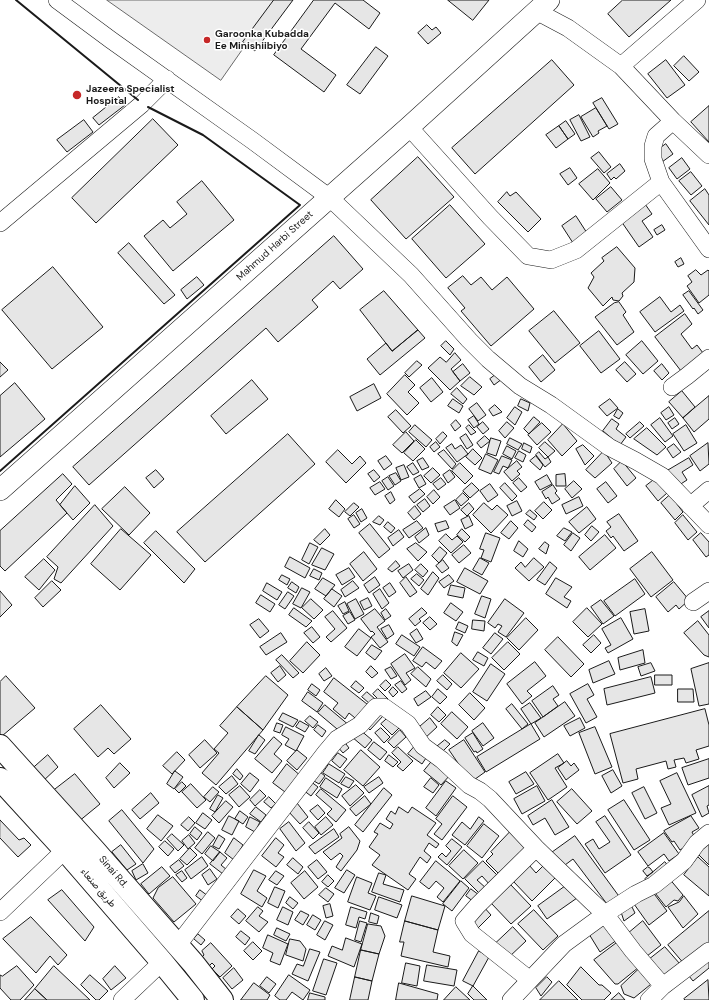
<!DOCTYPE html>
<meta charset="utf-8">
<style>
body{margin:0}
canvas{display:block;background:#fff}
</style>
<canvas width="709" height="1000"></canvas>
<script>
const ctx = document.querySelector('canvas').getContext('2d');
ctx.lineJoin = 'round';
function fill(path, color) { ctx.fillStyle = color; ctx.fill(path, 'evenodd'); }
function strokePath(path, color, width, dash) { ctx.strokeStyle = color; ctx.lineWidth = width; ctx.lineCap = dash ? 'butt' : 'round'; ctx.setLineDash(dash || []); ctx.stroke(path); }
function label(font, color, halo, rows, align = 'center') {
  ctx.font = font + ' "DM Sans",Vazirmatn,sans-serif'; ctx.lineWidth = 3; ctx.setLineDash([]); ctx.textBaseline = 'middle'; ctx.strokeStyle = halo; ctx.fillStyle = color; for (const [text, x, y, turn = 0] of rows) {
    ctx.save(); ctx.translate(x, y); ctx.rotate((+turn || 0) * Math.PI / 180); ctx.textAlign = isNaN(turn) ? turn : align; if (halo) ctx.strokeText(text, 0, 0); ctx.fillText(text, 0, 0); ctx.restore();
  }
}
const green = new Path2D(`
 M107 0H277L221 80Z`);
const building = new Path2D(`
 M274 0H293L255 51 243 42Z
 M314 0H363L380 13 369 29 335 3 301 49 336 75 324 92 274 55Z
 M448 0H489L473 20Z
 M623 0H671L629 37 608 14Z
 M427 25 432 30 436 27 441 33 428 44 418 33Z
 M376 47 388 56 360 94 347 85Z
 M684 56 699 72 689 81 674 66Z
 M552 60 574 85 475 174 452 148Z
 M666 60 685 85 667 98 648 74Z
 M119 97 125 105 99 125 93 118Z
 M602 98 618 124 609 129 593 103Z
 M709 106V142L691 122Z
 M596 108 607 126 598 131 599 133 593 137 581 117Z
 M579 115 590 137 581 141 570 120Z
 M153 119 178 145 96 223 72 198Z
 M84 120 93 132 67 152 57 140Z
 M566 121 575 134 568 139 559 126Z
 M559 126 568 139 556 148 546 135Z
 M666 144 673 154 662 162 655 152Z
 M599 152 611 167 604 173 591 158Z
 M418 157 454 197 406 239 371 200Z
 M682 158 690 169 677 179 669 168Z
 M620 164 625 171 616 179 614 177 611 180 607 174Z
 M570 168 577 178 568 185 560 174Z
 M598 169 610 183 593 200 579 184Z
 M691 172 702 186 691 195 679 181Z
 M202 181 234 220 173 271 144 236 163 220 170 228 187 214 177 202Z
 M611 187 622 200 607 212 596 199Z
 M705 189 709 195V225L690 201Z
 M507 192 510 196 516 192 541 219 528 232 498 202Z
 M645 204 652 214 642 221 653 237 639 247 621 221Z
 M450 205 485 244 446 278 412 239Z
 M576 216 587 233 573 243 562 226Z
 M662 225 665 230 657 235 654 230Z
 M334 236 363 269 340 289 333 281 312 300 318 307 278 342 266 328 89 485 73 467Z
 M129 243 175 295 164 304 118 253Z
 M617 247 635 268 634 282 622 293 623 296 619 301 613 300 612 297 603 306 588 288 594 277 591 273 604 261 602 258Z
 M681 258 684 264 678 267 675 262Z
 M53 267 103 327 52 369 2 310Z
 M696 270 701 275 708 270 709 271V295L699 303 687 286 692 282 688 276Z
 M463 276 471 285 481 277 492 290 507 277 534 309 491 346 461 311 465 308 448 288Z
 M197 277 204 285 187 299 181 290Z
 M384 291 418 330 392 351 360 310Z
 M689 291 703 310 698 314 694 308 693 309 683 295Z
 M660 297 671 312 680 305 684 311 655 332 640 312Z
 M619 302 626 312 623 315 634 332 617 345 595 317 614 303Z
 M554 311 580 343 555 363 529 331Z
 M685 314 692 324 681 334 692 349 697 345 703 353 681 371 655 337Z
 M418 330 425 338 380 375 367 359 386 343 392 351Z
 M599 331 620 359 601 373 580 346Z
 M446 341 454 349 450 355 441 346Z
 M642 341 658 361 643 374 626 355Z
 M455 353 461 360 451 369 460 381 450 390 428 368 440 357 446 362Z
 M543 355 555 370 541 382 529 367Z
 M417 361 422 365 409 377 405 373Z
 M0 362 8 370 0 377Z
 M625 362 636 374 627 382 616 370Z
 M463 364 470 373 460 381 453 372Z
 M662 364 669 373 662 380 654 371Z
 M498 373 502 379 494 385 490 379Z
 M405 375 415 385 408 392 419 403 407 415 387 394Z
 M470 377 482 387 474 395 461 386Z
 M432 378 443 392 431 402 420 388Z
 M252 380 268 399 226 434 211 416Z
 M15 383 45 419 0 457V396Z
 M374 384 381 398 357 411 350 397Z
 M457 388 467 399 463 404 451 394Z
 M682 391 695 407 683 418 669 402Z
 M709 396V419L694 432 683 418Z
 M453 399 463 406 459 413 448 406Z
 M521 399 530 403 528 411 518 406Z
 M610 399 618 408 607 416 599 407Z
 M477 403 486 415 478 421 469 409Z
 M495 405 502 412 493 416 489 410Z
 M515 407 522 412 515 425 507 418Z
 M669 407 674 415 666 420 661 413Z
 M618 409 623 413 619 419 614 416Z
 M396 410 411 426 403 433 388 417Z
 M474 416 479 424 474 428 468 420Z
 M534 417 540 422 529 434 524 429Z
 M660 418 673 436 665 442 651 425Z
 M675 418 679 424 672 429 668 423Z
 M612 419 619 424 616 429 626 437 620 445 603 431Z
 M456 420 461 426 455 431 451 425Z
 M483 422 489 429 483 434 477 427Z
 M507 422 514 428 505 438 499 431Z
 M640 422 644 426 630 438 626 434Z
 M542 423 551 432 537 445 528 435Z
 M563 424 577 441 562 456 548 440Z
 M415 425 432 440 426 447 409 432Z
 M469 425 476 432 471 435 466 428Z
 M686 425 697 443 684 451 673 434Z
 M647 428 666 447 657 455 634 439Z
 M406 432 414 441 402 453 393 445Z
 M443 432 447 436 440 444 436 439Z
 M288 434 315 464 205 562 177 532Z
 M466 434 473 445 467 449 460 438Z
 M485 436 490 441 481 448 477 443Z
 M491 438 501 441 496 456 487 453Z
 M510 438 522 444 518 450 507 444Z
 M416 440 425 449 413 461 404 453Z
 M436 442 440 447 434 452 430 447Z
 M545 442 555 451 548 457 539 448Z
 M524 443 532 447 530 453 522 449Z
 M708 443 709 464 700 471 690 456Z
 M452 444 455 449 461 445 468 454 457 462 446 448Z
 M674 444 681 452 673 458 667 449Z
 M583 445 594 456 585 465 576 449Z
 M507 446 516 451 512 459 503 454Z
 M473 449 482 458 475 465 466 457Z
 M338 450 352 464 360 456 366 463 346 483 326 462Z
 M444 450 456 464 452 469 438 454Z
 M519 451 526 455 523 462 515 458Z
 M604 451 612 463 595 478 586 470Z
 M539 452 545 459 548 457 551 462 545 467 536 455Z
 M486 454 498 460 491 474 479 469Z
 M386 456 392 464 384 470 378 461Z
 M502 456 512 460 508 468 503 466 499 474 494 472Z
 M536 456 543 465 540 470 530 461Z
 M423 458 429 467 422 470 417 461Z
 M689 458 693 465 682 472 687 480 676 487 667 471Z
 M517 461 522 467 517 471 520 474 512 481 504 472Z
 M622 461 636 478 627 486 614 469Z
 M413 463 419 472 413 475 407 467Z
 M460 463 473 476 465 484 452 471Z
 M404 465 409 477 401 480 396 468Z
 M433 468 440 475 431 483 424 476Z
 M156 470 164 479 154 488 146 478Z
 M374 470 380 477 374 482 368 474Z
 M450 470 455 477 448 483 443 475Z
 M396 473 401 481 395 485 389 476Z
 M63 474 72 484 56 500 67 513 5 571 0 566V531Z
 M565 474 566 486H556V475Z
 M421 475 426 484 419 488 414 479Z
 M547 475 552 484 540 490 535 482Z
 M388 477 394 486 388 490 382 481Z
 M441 478 446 484 438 490 433 484Z
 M519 478 527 487 521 492 513 483Z
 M655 479 667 493 658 501 646 486Z
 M574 481 582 489 572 498 565 489Z
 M380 482 385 489 375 495 370 488Z
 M606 482 617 496 608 503 597 489Z
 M472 483 479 490 470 498 463 491Z
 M505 483 517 496 512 501 500 488Z
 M490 484 498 495 488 502 480 491Z
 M553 485 557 491 555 493 560 499 552 504 548 497 546 499 542 492Z
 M75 486 90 503 73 520 60 505Z
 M125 487 150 513 129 535 102 509Z
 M420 489 425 494 414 503 409 497Z
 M434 490 440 497 433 504 427 497Z
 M391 492 395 500 390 504 385 496Z
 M463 493 469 499 461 506 456 500Z
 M670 495 683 512 675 520 661 503Z
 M579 497 583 506 566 514 562 505Z
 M425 499 430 506 423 512 417 505Z
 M336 500 345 509 339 517 329 509Z
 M455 500 460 508 450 515 444 507Z
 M517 501 522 511 512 516 507 506Z
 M544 502 552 510 543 519 535 511Z
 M354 503 359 507 350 516 345 512Z
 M469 503 474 509 467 516 461 510Z
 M484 503 492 510 497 505 508 515 491 533 473 515Z
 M95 505 113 526 61 583 54 579 58 567 47 557Z
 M415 506 421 514 414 520 408 513Z
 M587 507 596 519 579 533 569 522Z
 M362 509 367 518 361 522 356 513Z
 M530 510 537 516 534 520 526 514Z
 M619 514 638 541 624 551 613 536 611 538 606 531 611 527 607 522Z
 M354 515 360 524 354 528 348 519Z
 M683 515 697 532 688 540 675 523Z
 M379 516 384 520 380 525 373 522Z
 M469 516 473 525 465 529 461 520Z
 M528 520 536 527 532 532 524 525Z
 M417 521 423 528 409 538 403 530Z
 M446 521 449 528 438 532 435 524Z
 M511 521 518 528 509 539 501 533Z
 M388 522 395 528 391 533 384 527Z
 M370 524 390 549 379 558 359 533Z
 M592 526 599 532 591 541 585 535Z
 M426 528 429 535 419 543 415 537Z
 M564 528 572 532 565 541 557 536Z
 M121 529 151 555 120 590 91 564Z
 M325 529 330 535 320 545 314 540Z
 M462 529 470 537 465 542 457 535Z
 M399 530 404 537 393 546 388 538Z
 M156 531 195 569 184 583 144 543Z
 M486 533 500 538 491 562 481 558 484 550 480 549Z
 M573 533 580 538 571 551 564 545Z
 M701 533 709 542V555L706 557 693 540Z
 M446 534 452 540 457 536 463 542 451 553 439 541Z
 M605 535 616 548 590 570 579 557Z
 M519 541 528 549 523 557 514 551Z
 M545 542 549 545 546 554 539 549Z
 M310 543 318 547 309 564 302 560Z
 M416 543 427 552 418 561 407 549Z
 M464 545 471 553 459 563 452 555Z
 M440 547 447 553 439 563 432 556Z
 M322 548 334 554 325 570 312 565Z
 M364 552 377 569 363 581 350 564Z
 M652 552 673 580 651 597 630 569Z
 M290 557 310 568 305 578 285 567Z
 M480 558 489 563 482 575 473 570Z
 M534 558 544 567 529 581 515 568 521 562 525 567Z
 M44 559 55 570 39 590 25 577Z
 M443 560 449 568 442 573 436 566Z
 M396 561 400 566 392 572 388 569Z
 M550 562 557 568 545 585 537 580Z
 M409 564 413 570 403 578 398 571Z
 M421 564 428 571 423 577 415 570Z
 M349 568 355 577 342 585 336 575Z
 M465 568 488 581 480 594 457 582Z
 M314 569 322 573 319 580 310 576Z
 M433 572 439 578 428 595 421 589Z
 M417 574 424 580 419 586 411 579Z
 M282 575 290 579 287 585 279 580Z
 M449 575 454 581 444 588 439 582Z
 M375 577 380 585 369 593 364 585Z
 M406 577 417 592 410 597 400 583Z
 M323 578 335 585 326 596 315 589Z
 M556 578 572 587 564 597 571 601 567 608 546 594Z
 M635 579 645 594 615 616 604 601Z
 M52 581 61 590 43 607 35 598Z
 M353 581 359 588 345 597 341 590Z
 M292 582 299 587 296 593 288 588Z
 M674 582 689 600 679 609 676 605 668 612 656 597Z
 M267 583 282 592 277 600 263 591Z
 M390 583 396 592 389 597 383 588Z
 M451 585 465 588 463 598 448 595Z
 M302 588 310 592 301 608 293 604Z
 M332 589 342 596 334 607 324 599Z
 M380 589 389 603 382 609 373 594Z
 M0 591 12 605 0 617Z
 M288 592 294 596 285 609 279 605Z
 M261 595 275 604 270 612 256 603Z
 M482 596 491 599 485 618 475 614Z
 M368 598 372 606 364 610 360 602Z
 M311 599 323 610 314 619 302 608Z
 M356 599 364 614 355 619 347 604Z
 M505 599 524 613 506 637 498 632 502 626 498 624 495 628 488 623Z
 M601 600 614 616 603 624 591 607Z
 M345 602 349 611 343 614 338 606Z
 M451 603 463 612 456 621 444 613Z
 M294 608 312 621 306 627 289 615Z
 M422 608 427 613 419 619 421 621 415 626 409 619Z
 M587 608 602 624 588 637 573 622Z
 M375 609 385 621 377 627 388 642 380 648 371 637 375 634 372 631 371 632 361 619Z
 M386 609 391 616 385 620 381 613Z
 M645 609 649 631 634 634 630 612Z
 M333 611 347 628 331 642 326 637 335 629 325 617Z
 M709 611V628L701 617Z
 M350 612 355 620 348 624 343 616Z
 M430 617 437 624 430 630 423 623Z
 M526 618 538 630 519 650 507 638Z
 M621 618 633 639 608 653 605 648 611 645 602 629Z
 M259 619 269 631 260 638 250 625Z
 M473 620 485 621 484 631 472 629Z
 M698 621 709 635V657L704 655 684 633Z
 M459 622 468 626 465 633 456 629Z
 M389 625 394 634 387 639 381 629Z
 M312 627 320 637 313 643 304 633Z
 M359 629 371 638 357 656 345 647Z
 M417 629 423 639 416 643 410 634Z
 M455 632 463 635 457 646 452 642Z
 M281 633 287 642 266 655 260 647Z
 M495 633 503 639 491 654 483 648Z
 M402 635 420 647 414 656 396 644Z
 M594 635 601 643 591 653 583 645Z
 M558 637 584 664 571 677 545 650Z
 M307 642 320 655 303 673 290 661Z
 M508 642 520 654 504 670 492 658Z
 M372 645 382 651 375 660 366 653Z
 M423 647 442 661 435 669 426 662 422 667 413 661Z
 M643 650 645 663 620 670 618 658Z
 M478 652 488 658 484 666 473 660Z
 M461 653 479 669 461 688 444 673Z
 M405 654 415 668 406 673 411 680 405 685 391 664Z
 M282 655 299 673 293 678 276 660Z
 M609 661 615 674 593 683 589 670Z
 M535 662 546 676 527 691 532 696 522 704 507 684Z
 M651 663 655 671 641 676 638 667Z
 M709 663V704L699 706 691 669Z
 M491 664 505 674 487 701 473 692Z
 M280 666 286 675 278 682 271 673Z
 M371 666 378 673 372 678 366 672Z
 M391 667 397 676 391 679 385 670Z
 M418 667 431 679 426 687 411 674Z
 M326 668 332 676 324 681 319 674Z
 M443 675 452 684 447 690 437 681Z
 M655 675H672V685H655Z
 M6 676 35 708 2 736 0 734V682Z
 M266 676 288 695 263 730 237 707Z
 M651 677 655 693 607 705 604 689Z
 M334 678 372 708 360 722 349 713 345 719 333 709 338 703 324 692Z
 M386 680 391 685 385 691 380 686Z
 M356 681 364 688 359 693 351 687Z
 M401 681 407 689 402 693 395 685Z
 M312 684 320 690 316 696 308 690Z
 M588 684 594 695 587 699 597 717 586 723 570 694Z
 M553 686 559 695 553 699 558 706 543 717 532 701Z
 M393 687 398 692 393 697 389 692Z
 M378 689 388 699 383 704 373 694Z
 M438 689 447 697 440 704 432 697Z
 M678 689H693L694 702H678Z
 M426 691 431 697 418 706 414 699Z
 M308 692 323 703 317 712 302 701Z
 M367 692 375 699 370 704 362 697Z
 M470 693 485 708 474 720 459 705Z
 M565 702 575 716 544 737 535 723Z
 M530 703 541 718 531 724 521 709Z
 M512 704 528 724 522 729 506 709Z
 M101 705 131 739 114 754 108 748 98 757 74 729Z
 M325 705 350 726 343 734 318 713Z
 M237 707 263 730 216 785 202 773 219 753 214 749 228 733 220 726Z
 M438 707 446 715 439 722 431 715Z
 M376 709 383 716 370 730 366 726Z
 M705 709 709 725V746L696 750 699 759 686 763 684 758 674 760 676 767 668 769 666 761 636 769 638 779 623 783 610 734Z
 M452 712 468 727 457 739 441 724Z
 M283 713 298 720 293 727 279 720Z
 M310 716 318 722 313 728 305 721Z
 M389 717 399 728 392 735 381 724Z
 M430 718 437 727 424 739 416 730Z
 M580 718 585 728 570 736 564 726Z
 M300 721 309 726 305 732 296 727Z
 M277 723 283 725 280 733 274 731Z
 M483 723 494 738 483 746 472 731Z
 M531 724 540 739 486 772 477 757Z
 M318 725 326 731 322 737 314 730Z
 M286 727 304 736 296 751 285 745 289 739 282 735Z
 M595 727 612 767 595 774 579 733Z
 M381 728 390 737 384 743 375 733Z
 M359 729 372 740 365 748 352 737Z
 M400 730 406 737 394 748 388 742Z
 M473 733 483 749 477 753 476 751 474 752 465 738Z
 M259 735 265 740 255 754 249 751Z
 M274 737 282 744 274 754 282 761 272 773 255 759Z
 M205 740 217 753 200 768 189 755Z
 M343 740 349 748 343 753 337 746Z
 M445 740 450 744 439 755 434 749Z
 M464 740 485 772 471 782 449 750Z
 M374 742 387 752 380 760 368 750Z
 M415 746 428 755 422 764 408 754Z
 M398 747 413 761 403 771 397 766 401 762 392 753Z
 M297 750 307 758 297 770 287 761Z
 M361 750 380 767 363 786 344 770Z
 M177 752 185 760 172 774 163 766Z
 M338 753 347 759 340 768 332 761Z
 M558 754 564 763 555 768 567 787 548 800 530 773Z
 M48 755 58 767 42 782 31 770Z
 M389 755 398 762 393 767 385 761Z
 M709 759V778L688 785 682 768Z
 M433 760 451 774 441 785 424 771Z
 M567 761 571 766 574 763 579 770 566 780 558 768Z
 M120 763 130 773 114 788 106 778Z
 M287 764 302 777 289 795 273 783Z
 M329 764 345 774 339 783 323 773Z
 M237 769 243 776 240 780 233 774Z
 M613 770 622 786 611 793 602 776Z
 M175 771 183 777 174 789 167 784Z
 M320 772 325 776 319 784 314 781Z
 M526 772 534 784 516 794 509 782Z
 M250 773 259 780 250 792 241 784Z
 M677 773 696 813 669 825 661 808 671 804 660 781Z
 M75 774 100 804 78 822 53 791Z
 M232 776 238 784 226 794 219 787Z
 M346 777 354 781 349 788 341 784Z
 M379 777 383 783 369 793 364 787Z
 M326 778 342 789 337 798 320 787Z
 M431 778 439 785 433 793 424 787Z
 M310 781 318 787 311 796 303 790Z
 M446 781 456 788 436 816 426 808Z
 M182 782 186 786 179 793 175 789Z
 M191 784 206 800 197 808 182 792Z
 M356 785 364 793 350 806 342 796Z
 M240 786 250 797 239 807 229 795Z
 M537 786 545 801 522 814 514 799Z
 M709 786V805L707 806 709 813 702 817 692 795Z
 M213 787 219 792 210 802 204 797Z
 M644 787 657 813 645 819 632 793Z
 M384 788 392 795 363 832 355 825Z
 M321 789 346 810 336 822 327 814 332 809 316 795Z
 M572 789 592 811 577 824 557 802Z
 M260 790 266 796 255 806 250 800Z
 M151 793 159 803 140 819 132 810Z
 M218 795 223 798 215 812 210 809Z
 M365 796 371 804 356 816 350 809Z
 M453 796 467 807 442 840 434 834 442 824 436 819Z
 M269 797 276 804 271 808 264 802Z
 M552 800 569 827 555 835 545 818 533 825 528 816Z
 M624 800 650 840 634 850 608 810Z
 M226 801 233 807 219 823 212 816Z
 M297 803 308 817 300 824 288 811Z
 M318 805 325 813 318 820 310 811Z
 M256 807 266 815 261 822 250 814Z
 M399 807 408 813 412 807 436 823 427 835 439 844 436 848 429 843 424 851 431 857 427 863 420 857 409 874 416 879 408 890 372 865 380 855 369 847 378 834 374 832 380 823 390 829 393 824 386 819 391 811 395 814Z
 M122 810 154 849 143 863 109 821Z
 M240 811 248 817 243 824 235 819Z
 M203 813 212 820 205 829 196 823Z
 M158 815 173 826 161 841 147 829Z
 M229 816 239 821 232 835 222 830Z
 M605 816 631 855 605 873 585 844 593 839 599 849 610 842 596 822Z
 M691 816 699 828 692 832 696 840 680 850 674 841 672 842 664 831Z
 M189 817 195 823 188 831 181 825Z
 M250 817 260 822 255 832 246 827Z
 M326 817 333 825 321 835 315 827Z
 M479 817 484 821 465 845 452 835 462 822 470 829Z
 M0 820 19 840 24 838 31 845 18 857 0 838Z
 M289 822 305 843 296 851 280 829Z
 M309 822 319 833 313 839 303 828Z
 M484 824 499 836 482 858 467 846Z
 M195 827 202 833 197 840 190 834Z
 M349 827 360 841 357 850 341 871 336 867 343 856 340 853 331 860 323 852 342 838 340 834Z
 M334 829 339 837 315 854 309 847Z
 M511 831 529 850 502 877 486 861 493 854 491 852Z
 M208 832 215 838 202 854 195 848Z
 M664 833 679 854 669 861 664 854 648 866 638 852Z
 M172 834 184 845 178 851 167 839Z
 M189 835 195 843 188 849 182 841Z
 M219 835 225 839 219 849 213 846Z
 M575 836 621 899 610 908 573 859 561 868 550 854Z
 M234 838 243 845 234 860 225 853Z
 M276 838 284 845 278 853 284 857 276 867 262 856Z
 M452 839 462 847 447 865 438 857 442 853 446 857 451 851 446 846Z
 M165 841 174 849 168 856 159 847Z
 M709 844V865L698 854Z
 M121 845 136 864 127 870 112 852Z
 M211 846 220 852 213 861 205 854Z
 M190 848 197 855 187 865 180 859Z
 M464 850 478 863 463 879 449 866Z
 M220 852 227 858 221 865 227 870 223 874 210 864Z
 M202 857 208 866 191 879 185 870Z
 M698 857 709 867V896L684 875Z
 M293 858 303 867 298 874 287 865Z
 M179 860 184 866 175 873 170 867Z
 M317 860 327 872 318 879 308 867Z
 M436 861 460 881 443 902 437 897 444 888 436 881 429 889 420 882Z
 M483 861 498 876 490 885 482 876 477 880 487 889 481 895 465 879Z
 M665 862 669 867 649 886 645 879Z
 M143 864 148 873 136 880 132 871Z
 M529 865 536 873 544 865 556 877 532 901 513 881Z
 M162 867 170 876 149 894 141 884Z
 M648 867 650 868 653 872 647 876 643 871Z
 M210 869 217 879 208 885 202 875Z
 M254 870 266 876 257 891 267 898 262 907 241 894Z
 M347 870 355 875 344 893 335 888Z
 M182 871 187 878 182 882 176 875Z
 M276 871 284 876 277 885 269 880Z
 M305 871 318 887 304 899 291 883Z
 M379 873 386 875 383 884 404 890 400 902 372 892Z
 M328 875 334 881 328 887 322 882Z
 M173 877 196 904 174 922 153 898 158 888Z
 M357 877 372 883 368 893 376 896 370 910 348 902Z
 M668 877 683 895 678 901 674 900 666 907 652 889Z
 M461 881 469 888 452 911 443 904Z
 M510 884 531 906 511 924 491 903Z
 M567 885 577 898 547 919 538 906Z
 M275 887 285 891 278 908 268 903Z
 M326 888 334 894 328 902 319 895Z
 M471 889 479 895 474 902 466 896Z
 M62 890 94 927 85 941 48 900Z
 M200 890 208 896 204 902 196 896Z
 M652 891 667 911 649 925 634 904Z
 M412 896 445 906 438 930 405 921Z
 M684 896 698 914 683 928 668 907 679 902Z
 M290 897 298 903 293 909 286 903Z
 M379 897 402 905 397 918 375 910Z
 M330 904 333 916 326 918 323 906Z
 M631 905 635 913 624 921 621 912Z
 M483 906 491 915 475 931 466 922Z
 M258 907 263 911 259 916 268 922 259 932 246 921Z
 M283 907 293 912 288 925 277 920Z
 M351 907 367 912 365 919 359 917 356 928 346 925Z
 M238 909 246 916 239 924 231 917Z
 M534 910 558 936 543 950 518 924Z
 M301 911 309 915 303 925 295 920Z
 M709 911V946L685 965 668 945Z
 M371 913 379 916 377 924 369 922Z
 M313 915 321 920 315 930 307 925Z
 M31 917 67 955 58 965 50 956 36 973 3 939Z
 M325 921 333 925 325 940 317 935Z
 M360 921 367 923 361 942 355 940Z
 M405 921 438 930 433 952 450 956 448 967 401 956 404 942H400Z
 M643 921 661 945 642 960 624 937Z
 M603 923 617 940 600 952 589 934Z
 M368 924 381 926 385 936 379 954 361 950Z
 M513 927 526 941 508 958 495 944Z
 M277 928 290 934 286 941 274 935Z
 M241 931 250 938 245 945 236 937Z
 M198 934 205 940 201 945 194 939Z
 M268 935 288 944 280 965 270 961 273 953 263 948Z
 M346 938 362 944 354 967 328 956 332 946 342 950Z
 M290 939 300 941 306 949 303 961 286 955Z
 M253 942 262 951 253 960 244 951Z
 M618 942 639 967 618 984H615L594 960Z
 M211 943 232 966 220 977 212 969 215 966 212 963 208 967 201 958 204 955 202 951Z
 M665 947 680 964 660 980 646 962Z
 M310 949 320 952 308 981 292 974 297 964 303 966Z
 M361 950 379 954 372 981 355 977Z
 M479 951 489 957 473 986 463 981Z
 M324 959 337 963 326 995 313 991Z
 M709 960V968L693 981 689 976Z
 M406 963 420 966 417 986 402 983Z
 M427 965 457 970 454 986 424 981Z
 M17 966 34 985 20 1000H11L0 988V975L2 976Z
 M54 966 90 1000H47L35 989Z
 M115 966 126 978 111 990 103 979Z
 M581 967 599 985H602L611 993 604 1000H582L567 985Z
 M234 968 243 980 232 989 223 978Z
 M639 969 656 980 634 998 624 994 621 986Z
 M90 975 108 991 99 1000H96L81 985Z
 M289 975 310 990 303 1000 292 992 286 1000H280L275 996Z
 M267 977 276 984 269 993 260 986Z
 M355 977 372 981 368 1000H350Z
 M547 977 552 982 541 996 536 988Z
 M708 980 709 1000H685L684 999Z
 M559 981 578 1000H540Z
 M254 983 270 995 267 1000H241Z
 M399 983 438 994 437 1000H396Z
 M473 986 487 1000H474L468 994Z
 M456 987 470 1000H444Z
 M35 989 47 1000H25Z
 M310 993 325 997V1000H308Z
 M619 993 625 1000H611Z`);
const minor = new Path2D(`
 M57 0 111 40 253 141 330 198 411 275 469 340 488 359 520 386 551 405 609 447 636 461 662 476 709 525
 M536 11 568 28 621 66 673 121 709 155
 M621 66 697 0
 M673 121 656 136 653 146V159L661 182 709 249
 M409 127 490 217 528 256 551 260 576 250 661 182
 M0 223 142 104 167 79
 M672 387 687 376 709 358
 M690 506 709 490
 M693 602 709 591
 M0 912 65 850
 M177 946 326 752 337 739 360 725 376 707H384L408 724 423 746 442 760 469 785 480 791 490 799 536 848 591 901 605 914 633 951 663 986
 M530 980 472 934 464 921 477 906 536 848
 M122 1000 162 962
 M511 1000 564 944 605 914 636 894 654 885 684 861 697 843 709 833
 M649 1000 663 986 709 951`);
const tertiary = new Path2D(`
 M0 490 409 127 549 0`);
const secondary = new Path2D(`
 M0 746 94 850 193 963 222 1000
 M0 779 65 850 162 962 193 1000`);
const wall = new Path2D(`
 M16 0 138 100
 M0 471 300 205 203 135 148 107`);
const markers = [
 [207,40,4,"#c62828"],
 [77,95,5,"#c62828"]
];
const poiNames = [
 ["Garoonka Kubadda",215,34],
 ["Ee Minishiibiyo",215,46],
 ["Jazeera Specialist",86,89],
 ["Hospital",86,101]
];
const streetNames = [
 ["Mahmud Harbi Street",275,246,-42],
 ["Sinai Rd.",113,872,49],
 ["طريق صنعاء",98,888,49]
];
fill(green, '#ededed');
strokePath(green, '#6a6a6a', 1);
fill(building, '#e6e6e6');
strokePath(building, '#1a1a1a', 1);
strokePath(minor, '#1a1a1a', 18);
strokePath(tertiary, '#1a1a1a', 22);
strokePath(secondary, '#1a1a1a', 24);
strokePath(minor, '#fff', 17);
strokePath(tertiary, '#fff', 21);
strokePath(secondary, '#fff', 22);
strokePath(wall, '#1a1a1a', 2);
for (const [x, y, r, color] of markers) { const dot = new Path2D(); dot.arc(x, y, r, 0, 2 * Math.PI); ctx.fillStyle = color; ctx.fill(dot); strokePath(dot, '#fff', 1.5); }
label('bold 10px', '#1a1a1a', '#fff', poiNames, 'left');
label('10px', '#1a1a1a', '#fff', streetNames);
</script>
